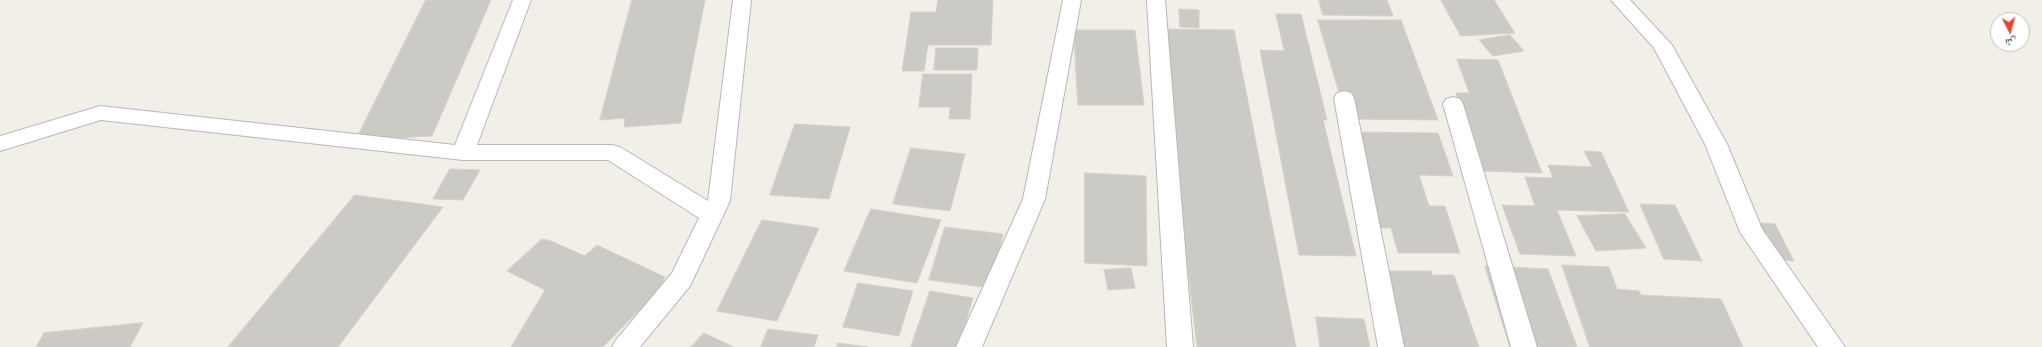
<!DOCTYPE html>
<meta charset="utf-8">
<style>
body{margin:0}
#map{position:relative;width:2042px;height:347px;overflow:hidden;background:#f1efe8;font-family:Arial,"Noto Naskh Arabic",sans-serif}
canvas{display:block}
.north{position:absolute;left:1990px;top:12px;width:40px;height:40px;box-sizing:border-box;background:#fff;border:1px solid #bfc1c3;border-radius:50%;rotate:174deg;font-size:11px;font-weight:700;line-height:16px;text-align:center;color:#5f6368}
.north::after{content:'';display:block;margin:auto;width:14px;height:18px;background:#ea4335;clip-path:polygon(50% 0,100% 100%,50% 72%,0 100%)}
</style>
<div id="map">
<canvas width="2042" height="347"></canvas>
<div class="north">ش</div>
</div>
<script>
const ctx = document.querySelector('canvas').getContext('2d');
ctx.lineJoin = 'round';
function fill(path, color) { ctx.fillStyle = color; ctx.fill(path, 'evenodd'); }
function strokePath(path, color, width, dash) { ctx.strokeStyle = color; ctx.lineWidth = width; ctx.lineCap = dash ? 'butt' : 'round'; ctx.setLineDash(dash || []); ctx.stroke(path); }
const building = new Path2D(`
 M426 0H491L432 136 356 140Z
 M632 0H705L681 123 624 127 625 118 600 120Z
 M938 0H993L991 45H928L924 71H902L911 12H936Z
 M1319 0H1387L1393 16 1323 15Z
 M1441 0H1494L1515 33 1461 36Z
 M1179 9 1199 10V28L1180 27Z
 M1276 14H1301L1327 120H1323L1356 256 1299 255 1260 50 1284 51Z
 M1318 20H1401L1438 120 1347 119Z
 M1155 29 1234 30 1296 347H1197L1188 271H1183Z
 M1074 30H1135L1144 105H1078Z
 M1510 35 1524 51 1493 56 1479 40Z
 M936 48H978L977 70H934Z
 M1457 59 1498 60 1542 173 1483 171 1456 93H1469Z
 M923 74H972L970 119H949L950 107H919Z
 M795 124 850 127 829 199 770 195Z
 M1346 132 1438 133 1453 176 1419 175 1429 206H1445L1460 253H1398L1391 228H1370Z
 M911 148 965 154 950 211 893 204Z
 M1584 151 1601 152 1629 212 1557 210 1576 256 1520 254 1502 205 1535 206 1525 177 1553 178 1548 165 1592 167Z
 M450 169 480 170 463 200 433 199Z
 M1085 173 1146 176 1147 266 1085 263Z
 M355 195 443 207 338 347H228Z
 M1640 204 1675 205 1702 261 1664 259Z
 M871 209 941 220 917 283 844 271Z
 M1625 214 1646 248 1596 251 1577 216Z
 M762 220 819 228 777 321 717 311Z
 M1742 222 1775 224 1794 261 1760 258Z
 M945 227 1003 234 991 288 929 280Z
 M542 239 551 241 585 256 597 245 665 277 657 292 603 347H511L545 290 507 271Z
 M1562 265 1609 267 1617 289 1639 291 1641 295 1721 299 1743 347H1590Z
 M1485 266 1548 269 1577 347H1510Z
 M1131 268 1135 288 1108 290 1104 270Z
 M1380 271H1431L1432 275H1454L1479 347H1401Z
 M858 283 913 291 899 336 843 327Z
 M930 291 973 298 958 347H911Z
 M1316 317 1364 319 1370 347H1320Z
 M143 323 130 347H36L44 333Z
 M768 329 818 335 814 347H761Z
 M704 333 734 347H691Z
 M838 343 868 347H837Z`);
const street = new Path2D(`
 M513 0H531L477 145H612L620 147 708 201 733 0H751L730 201 690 286 640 347H612L616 340 672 273 699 218 608 160H463L101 120 0 151V136L100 106 455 145Z
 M1063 0H1081L1045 199 982 347H956L1023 199Z
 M1147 0H1165L1193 347H1167Z
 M1611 0H1630L1672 45 1727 144 1762 229 1845 347H1818L1740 232 1705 144 1654 48Z
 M1344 91 1351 93 1354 98 1404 347H1378L1334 98 1337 93Z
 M1453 97 1460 99 1463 104 1537 347H1511L1443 104 1446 99Z`);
fill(building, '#cccac5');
strokePath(building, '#d6d1c6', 1);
strokePath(street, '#b5b8bc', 2);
fill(street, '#fff');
</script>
